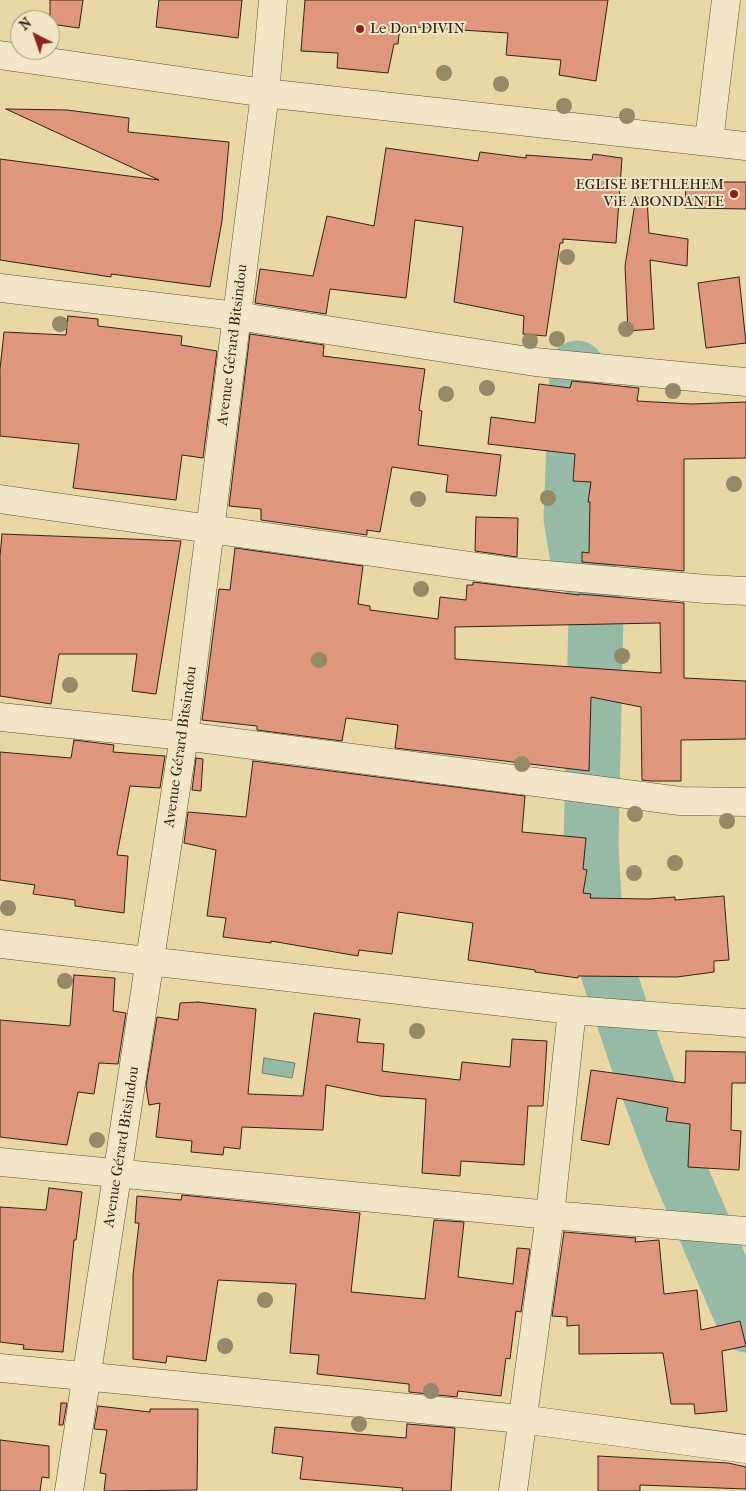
<!DOCTYPE html>
<html>
<head>
<meta charset="utf-8">
<style>
  body { margin:0 }
  #map { position:relative; width:746px; height:1491px; overflow:hidden; background:#e9d8a6; font-family:"IM FELL French Canon",serif }
  canvas { display:block }
  .north { position:absolute; left:10px; top:10px; width:50px; height:50px; box-sizing:border-box; background:#f1e6c5; border:1px solid #a4987f; border-radius:50%; rotate:319deg; font-size:14px; font-weight:700; line-height:20px; text-align:center; color:#302217 }
  .north::after { content:''; display:block; margin:auto; width:18px; height:22px; background:#8f2418; clip-path:polygon(50% 0,100% 100%,50% 72%,0 100%) }
</style>
</head>
<body>
<div id="map">
<canvas width="746" height="1491"></canvas>
<div class="north">N</div>
</div>
<script>
const context = document.querySelector('canvas').getContext('2d');
context.lineJoin = 'round';
function paint(path, color) { context.fillStyle = color; context.fill(path, 'evenodd'); }
const toPath = rows => new Path2D(rows.map(r => 'M' + r).join(''));
function trace(path, color, width, dash) { context.strokeStyle = color; context.lineWidth = width; context.lineCap = dash ? 'butt' : 'round'; context.setLineDash(dash || []); context.stroke(path); }
function label(font, color, halo, rows, align = 'center') {
  context.font = font + ' "IM FELL French Canon",serif'; context.lineWidth = 4; context.setLineDash([]); context.textBaseline = 'middle'; context.strokeStyle = halo; context.fillStyle = color; for (const [text, x, y, turn = 0] of rows) {
    context.save(); context.translate(x, y); context.rotate((+turn || 0) * Math.PI / 180); context.textAlign = isNaN(turn) ? turn : align; if (halo) context.strokeText(text, 0, 0); context.fillText(text, 0, 0); context.restore();
  }
}
const water = toPath([
  [264,1058,295,1063,292,1078,262,1073,264,1058]
]);
paint(water, '#97baa7');
trace(water, '#6e7d6d', 1);
trace(toPath([
  [577,368,571,518,578,560,589,570,596,615,591,845,596,936,636,1056,676,1163,746,1325]
]), '#97baa7', 55);
const building = toPath([
  [50,0,83,0,79,28,50,24,50,0],
  [159,0,242,0,238,38,156,27,159,0],
  [305,0,608,0,596,81,559,75,561,60,506,55,508,33,400,26,398,44,394,44,388,73,337,68,338,53,301,51,305,0],
  [6,109,67,110,129,118,128,132,229,142,222,221,210,287,111,274,111,277,0,260,0,159,159,180,6,109],
  [386,148,478,161,480,152,526,158,526,155,592,160,593,154,622,158,616,243,563,239,563,243,560,243,546,336,523,334,524,316,454,302,463,227,415,220,406,298,330,289,326,314,255,303,260,269,313,276,327,216,374,226,386,148],
  [686,182,746,182,746,209,685,208,686,182],
  [636,197,647,198,649,233,688,239,687,266,650,260,654,329,628,331,625,266,636,197],
  [739,277,746,343,706,348,698,283,739,277],
  [68,316,98,319,98,326,182,336,181,345,217,351,203,458,182,455,176,500,73,488,79,444,0,436,0,369,4,332,66,335,68,316],
  [250,334,324,345,323,356,425,369,419,410,422,411,418,445,501,455,496,496,446,492,448,475,392,467,380,532,367,530,367,535,261,520,261,509,229,506,250,334],
  [572,381,639,388,637,401,692,404,746,402,746,458,684,459,684,571,582,562,582,552,589,553,590,502,588,502,591,482,573,481,575,454,488,444,491,417,535,423,539,384,570,388,572,381],
  [476,517,518,518,517,557,475,551,476,517],
  [2,534,181,541,156,694,132,691,137,654,59,654,51,704,0,696,0,556,2,534],
  [235,548,363,566,358,604,370,606,370,610,438,619,440,597,466,600,467,585,473,585,473,582,579,595,579,594,684,603,684,678,746,681,746,739,681,740,681,781,651,781,642,780,641,707,591,697,589,771,395,748,398,725,346,718,342,741,257,730,257,726,202,720,219,589,230,590,235,548],
  [660,623,661,673,455,659,455,627,660,623],
  [74,740,114,745,113,752,165,756,160,788,130,786,117,855,128,856,124,913,75,906,75,900,33,894,35,885,0,880,0,752,71,758,74,740],
  [196,758,203,759,201,791,192,790,196,758],
  [253,761,525,796,522,832,586,838,583,869,587,870,583,893,591,894,590,898,648,899,675,897,675,900,724,896,729,960,714,961,714,972,677,977,578,976,578,978,535,972,535,970,468,960,473,923,398,912,392,954,359,950,358,956,271,941,271,943,223,937,226,918,207,916,216,850,184,843,188,812,246,817,253,761],
  [74,975,115,978,113,1011,126,1013,118,1064,99,1063,94,1094,78,1092,67,1145,0,1137,0,1020,70,1026,74,975],
  [198,1002,256,1009,248,1094,303,1096,314,1013,360,1019,357,1042,384,1044,382,1071,397,1073,460,1080,462,1062,510,1067,512,1039,547,1041,543,1106,528,1106,524,1165,461,1161,460,1176,422,1173,426,1099,380,1096,326,1085,323,1130,242,1127,240,1149,224,1147,223,1155,191,1152,192,1141,156,1137,160,1103,149,1105,146,1086,157,1017,178,1020,180,1003,198,1002],
  [686,1051,746,1052,746,1083,732,1083,731,1130,741,1131,739,1170,688,1167,690,1124,666,1121,668,1108,617,1098,609,1145,581,1140,591,1070,685,1083,686,1051],
  [49,1188,82,1192,76,1240,74,1240,63,1352,23,1349,24,1345,0,1342,0,1207,46,1210,49,1188],
  [182,1195,360,1213,351,1292,425,1299,434,1220,464,1222,458,1277,513,1284,517,1248,530,1249,521,1312,516,1311,510,1359,506,1358,501,1396,458,1391,457,1397,409,1392,409,1384,317,1374,319,1355,290,1353,296,1284,218,1280,206,1361,167,1356,166,1363,133,1359,133,1275,139,1223,135,1223,137,1196,181,1200,182,1195],
  [564,1232,636,1238,635,1242,659,1240,664,1294,697,1290,701,1330,740,1321,746,1346,722,1351,727,1411,695,1414,694,1404,671,1404,663,1353,579,1354,579,1325,567,1326,567,1317,552,1316,564,1232],
  [61,1403,67,1403,63,1425,59,1425,61,1403],
  [98,1406,150,1412,150,1409,198,1409,197,1490,104,1491,106,1474,100,1473,107,1430,94,1429,98,1406],
  [407,1424,455,1428,451,1491,402,1491,403,1488,300,1479,303,1457,272,1453,275,1427,406,1438,407,1424],
  [0,1440,49,1446,49,1478,42,1477,40,1491,0,1491,0,1440],
  [598,1456,728,1463,746,1467,746,1489,640,1485,640,1491,598,1491,598,1456]
]);
paint(building, '#e0957d');
trace(building, '#302217', 1);
const minor = toPath([
  [0,55,265,93,746,146],
  [709,141,726,0],
  [0,288,236,316,535,362,746,382],
  [0,499,513,572,706,589,746,591],
  [0,717,184,736,680,801,746,802],
  [0,944,572,1010,746,1023],
  [0,1162,550,1215,746,1231],
  [0,1368,521,1419,746,1449],
  [69,1491,184,736,265,93,273,0],
  [513,1491,550,1215,572,1010]
]);
trace(minor, '#5e503b', 29);
trace(minor, '#f1e6c5', 28);
context.fillStyle = '#958967';
for (const [x, y] of [
  [444,73],
  [501,84],
  [564,106],
  [627,116],
  [567,257],
  [60,324],
  [626,329],
  [557,339],
  [530,341],
  [487,388],
  [673,391],
  [446,394],
  [734,484],
  [548,498],
  [418,499],
  [421,589],
  [622,656],
  [319,660],
  [70,685],
  [522,764],
  [635,814],
  [727,821],
  [675,863],
  [634,873],
  [8,908],
  [65,981],
  [417,1031],
  [97,1140],
  [265,1300],
  [225,1346],
  [431,1391],
  [359,1424]
]) { context.beginPath(); context.arc(x, y, 8, 0, 2 * Math.PI); context.fill(); }
for (const [x, y, r, color] of [
  [360,29,5,"#8f2418"],
  [734,194,5,"#8f2418"]
]) { const dot = new Path2D(); dot.arc(x, y, r, 0, 2 * Math.PI); context.fillStyle = color; context.fill(dot); trace(dot, '#f1e6c5', 2); }
label('15px', '#302217', '#f1e6c5', [
  ["Le Don DIVIN",370,29],
  ["EGLISE BETHLEHEM",724,185,"right"],
  ["ViE ABONDANTE",724,202,"right"]
], 'left');
label('15px', '#302217', '#f1e6c5', [
  ["Avenue Gérard Bitsindou",233,345,-83],
  ["Avenue Gérard Bitsindou",181,747,-82],
  ["Avenue Gérard Bitsindou",122,1147,-81]
]);
</script>
</body>
</html>
